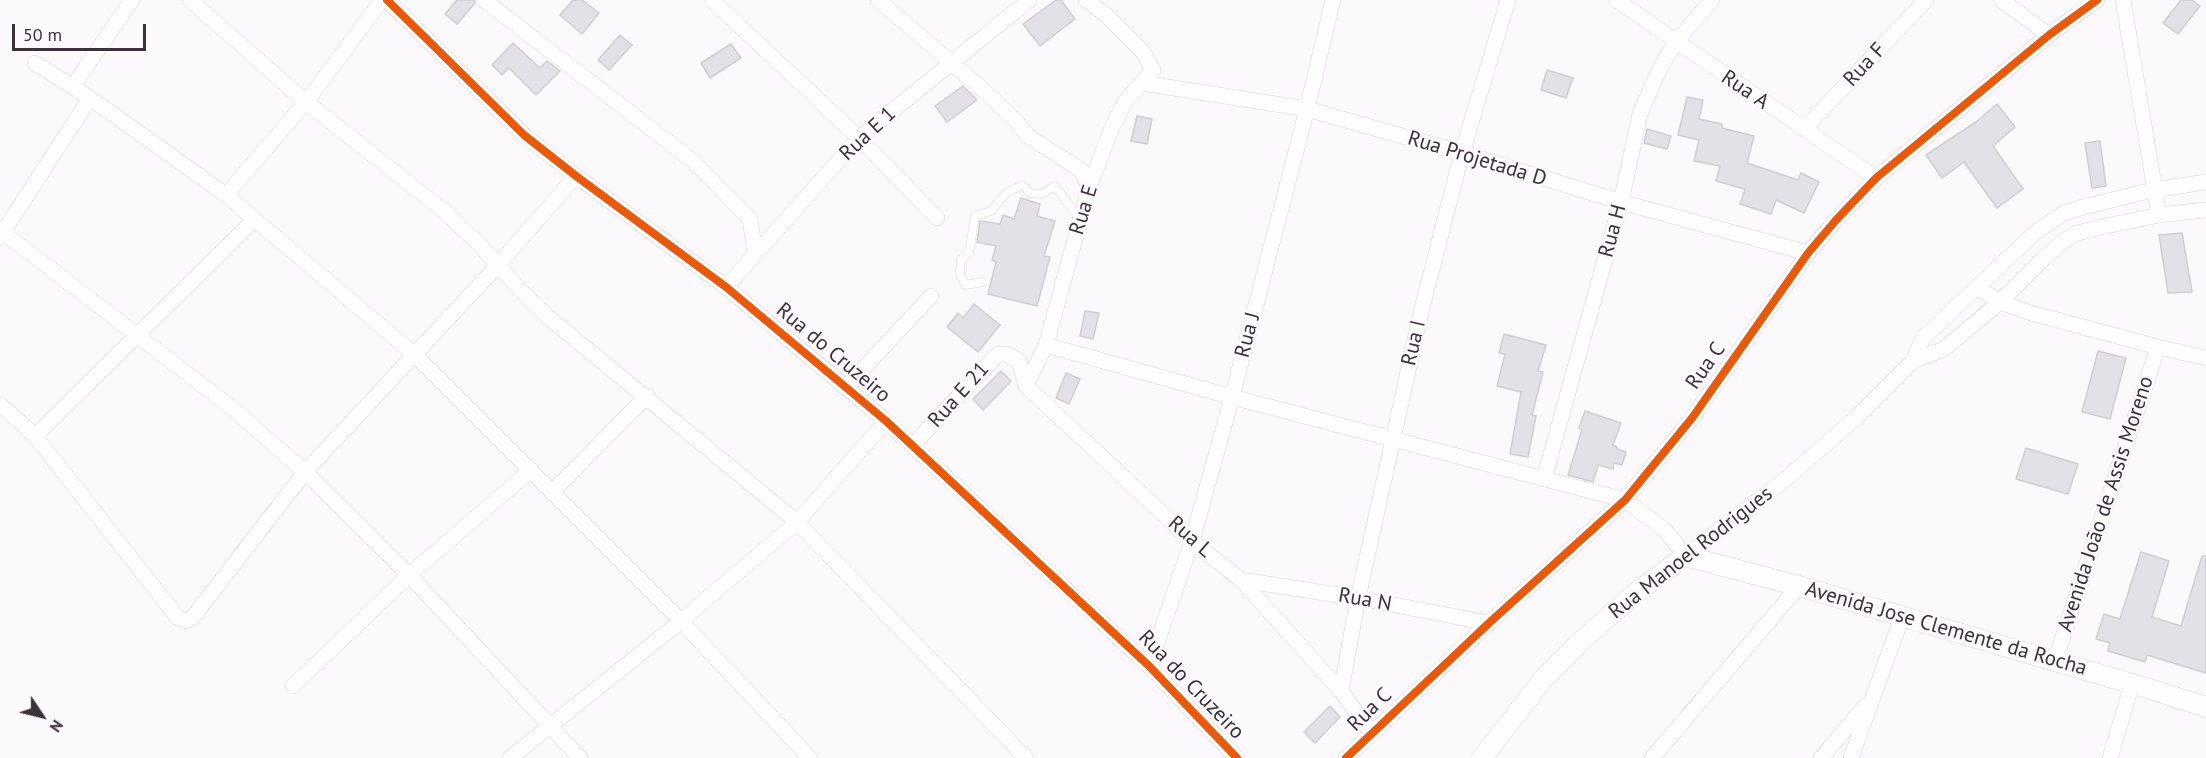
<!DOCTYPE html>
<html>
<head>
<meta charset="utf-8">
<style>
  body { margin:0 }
  #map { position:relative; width:2206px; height:758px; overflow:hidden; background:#fcf9fc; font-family:"PT Sans",sans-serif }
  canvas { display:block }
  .north { position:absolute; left:12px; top:686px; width:60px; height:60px; -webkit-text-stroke:4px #fdf8fd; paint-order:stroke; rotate:125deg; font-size:16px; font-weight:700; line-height:24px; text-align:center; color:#3a313a }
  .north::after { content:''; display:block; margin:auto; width:21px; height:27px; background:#3a313a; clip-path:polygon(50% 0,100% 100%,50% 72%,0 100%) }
  .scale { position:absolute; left:12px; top:24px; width:134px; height:27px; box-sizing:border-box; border:3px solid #3a313a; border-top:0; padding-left:8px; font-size:18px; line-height:21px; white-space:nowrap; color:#3a313a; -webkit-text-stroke:4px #fdf8fd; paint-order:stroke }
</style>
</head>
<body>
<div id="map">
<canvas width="2206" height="758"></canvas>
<div class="north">N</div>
<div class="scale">50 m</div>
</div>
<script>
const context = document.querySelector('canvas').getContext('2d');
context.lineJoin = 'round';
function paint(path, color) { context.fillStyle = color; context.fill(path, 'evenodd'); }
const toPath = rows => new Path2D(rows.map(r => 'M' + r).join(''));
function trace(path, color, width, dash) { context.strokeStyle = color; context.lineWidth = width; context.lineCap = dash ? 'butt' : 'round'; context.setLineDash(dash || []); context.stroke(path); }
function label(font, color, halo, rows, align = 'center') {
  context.font = font + ' "PT Sans",sans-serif'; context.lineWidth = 5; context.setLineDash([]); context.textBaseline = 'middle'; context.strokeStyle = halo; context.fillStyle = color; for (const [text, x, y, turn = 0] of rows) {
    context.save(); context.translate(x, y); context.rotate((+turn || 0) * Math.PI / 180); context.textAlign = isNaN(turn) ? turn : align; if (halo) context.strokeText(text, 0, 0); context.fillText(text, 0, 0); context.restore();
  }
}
const building = toPath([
  [457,0,474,0,475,3,457,24,445,14,457,0],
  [573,0,582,0,599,13,582,34,560,15,573,0],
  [1056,0,1061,0,1075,19,1040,46,1023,24,1056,0],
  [2181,0,2192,0,2200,6,2178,34,2163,23,2181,0],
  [620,35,632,45,609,70,598,60,620,35],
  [513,43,540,68,547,61,560,71,536,95,509,68,502,75,492,65,513,43],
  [731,44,741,58,710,78,701,63,731,44],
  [1547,70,1573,78,1566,98,1541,90,1547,70],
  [963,86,977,100,947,122,935,106,963,86],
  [1687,97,1703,100,1699,119,1722,124,1722,128,1754,136,1747,163,1798,180,1801,173,1819,182,1804,213,1776,200,1771,214,1740,204,1745,189,1716,181,1720,166,1694,161,1699,140,1678,135,1687,97],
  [1997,104,2015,127,1993,146,2023,189,1997,208,1964,162,1942,178,1926,155,1976,122,1997,104],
  [1137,116,1152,119,1147,144,1131,141,1137,116],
  [1647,129,1671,136,1667,149,1644,143,1647,129],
  [2100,141,2106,186,2092,188,2085,143,2100,141],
  [1021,198,1040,204,1037,216,1055,221,1044,256,1050,257,1037,306,988,294,996,262,992,260,996,246,977,242,980,221,1000,224,1003,215,1014,219,1021,198],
  [2182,233,2192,292,2168,293,2159,235,2182,233],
  [974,304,1000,325,978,352,947,327,958,313,963,318,974,304],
  [1085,311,1099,313,1093,339,1080,336,1085,311],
  [1504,334,1546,345,1538,371,1543,372,1532,415,1536,416,1528,457,1510,454,1521,392,1497,386,1505,354,1499,353,1504,334],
  [2098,351,2126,358,2110,419,2082,412,2098,351],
  [1001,371,1011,381,983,410,973,399,1001,371],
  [1066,373,1080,379,1069,404,1056,398,1066,373],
  [1585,411,1621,423,1613,445,1617,447,1617,449,1626,452,1622,465,1614,463,1613,469,1598,465,1593,482,1568,475,1582,430,1579,428,1585,411],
  [2026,448,2078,464,2068,494,2016,479,2026,448],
  [2141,552,2169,561,2152,617,2181,626,2202,556,2206,556,2206,673,2147,655,2145,662,2108,651,2110,643,2096,639,2104,614,2120,619,2141,552],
  [1330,706,1340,717,1315,743,1304,732,1330,706]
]);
paint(building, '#e4e0e7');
trace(building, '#d1cdd4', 1.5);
const service = toPath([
  [983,282,965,285,960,273,961,259,969,253,975,216,991,211,1006,193,1022,185,1030,193,1041,194,1055,186,1080,219]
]);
const minor = toPath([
  [190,0,306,102,444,211,478,243,521,291,548,317,797,522,1026,758],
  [387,0,524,135,576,176,726,287,886,421,1149,666,1237,758],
  [484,0,693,161,750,219,755,253],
  [712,0,859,138,937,218],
  [878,0,981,88,1017,122,1028,136,1081,170,1089,188],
  [1616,0,1876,178],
  [2001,0,2049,35],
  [2123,0,2159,215],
  [35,63,90,98,226,195,415,355,681,621,810,758],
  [1142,83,1307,109,1462,153,1621,202,1808,253],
  [73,86,132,0],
  [1804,129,1926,0],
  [226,195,306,102,382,0],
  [0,230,232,408,305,472,409,575,580,758],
  [0,237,90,98],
  [726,287,859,138,1029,0],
  [1978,288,2000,302,2031,313,2158,347,2206,358],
  [1046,345,1232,397,1625,500,1663,529,1675,542,1685,556,1786,479,1857,417,1913,361,1923,338,2037,231,2064,213,2083,207,2153,190,2206,182],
  [1913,361,1944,349,2000,302,2043,259,2065,240,2077,233,2101,227,2159,215,2206,210],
  [1026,386,1192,541,1241,580,1341,691,1371,733],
  [1026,386,1046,345,1089,188,1113,125,1125,102,1153,70,1143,52,1105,14,1086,0],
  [846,387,931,296],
  [0,404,35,436,178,618,187,621,193,617,305,472,498,265,576,176],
  [35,436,255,219],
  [912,446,998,354,1007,354,1019,361,1026,386],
  [1544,479,1621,202,1640,114,1660,68,1676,42,1712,0],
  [553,491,647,396],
  [1241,580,1358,598,1489,623],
  [2055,661,2158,347],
  [1149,666,1192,541,1232,397,1307,109,1333,0],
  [293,686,409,575,531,470],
  [1341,691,1358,598,1422,308,1462,153,1508,0],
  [510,758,681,621,797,522,886,421],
  [1346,758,1489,623,1625,500,1692,418,1808,253,1836,220,1876,178,2049,35,2097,0],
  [1652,758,1799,586],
  [1821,758,1865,706],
  [1851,758,1902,617],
  [2110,758,2132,684]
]);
const tertiary = toPath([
  [1482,758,1545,677,1578,644,1632,596,1685,556,1799,586,2153,690,2206,707]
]);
trace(service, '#dad4da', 9);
trace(minor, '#dad4da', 16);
trace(tertiary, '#dad4da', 21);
trace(service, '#fffeff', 8);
trace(minor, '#fffeff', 15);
trace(tertiary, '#fffeff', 20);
trace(toPath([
  [387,0,524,135,576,176,726,287,886,421,1149,666,1237,758],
  [1346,758,1489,623,1625,500,1692,418,1808,253,1836,220,1876,178,2049,35,2097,0]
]), '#e8590c', 8);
label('21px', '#3a313a', '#fdf8fd', [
  ["Rua F",1865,65,-47],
  ["Rua A",1745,90,34],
  ["Rua E 1",868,134,-43],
  ["Rua Projetada D",1477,159,17],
  ["Rua E",1084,210,-73],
  ["Rua H",1613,231,-75],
  ["Rua J",1248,335,-75],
  ["Rua I",1414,343,-77],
  ["Rua do Cruzeiro",833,353,40],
  ["Rua C",1706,366,-55],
  ["Rua E 21",959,395,-48],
  ["Avenida João de Assis Moreno",2106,504,-72],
  ["Rua L",1190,537,41],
  ["Rua Manoel Rodrigues",1691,553,-38],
  ["Rua N",1365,600,10],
  ["Avenida Jose Clemente da Rocha",1946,629,16],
  ["Rua do Cruzeiro",1191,685,46],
  ["Rua C",1370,710,-44]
]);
</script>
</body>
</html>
